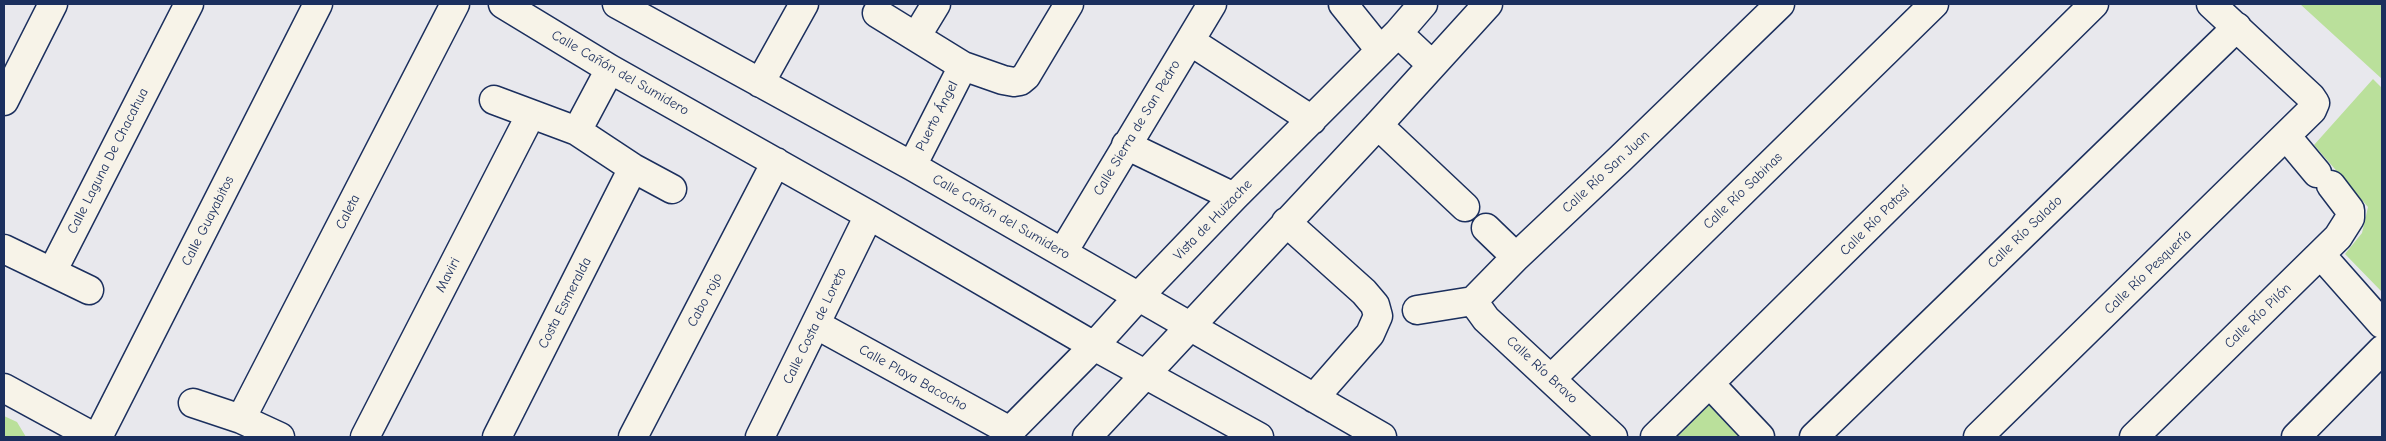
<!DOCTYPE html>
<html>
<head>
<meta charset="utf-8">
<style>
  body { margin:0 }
  #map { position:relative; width:2386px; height:441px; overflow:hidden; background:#e8e8ed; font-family:"Comic Neue",sans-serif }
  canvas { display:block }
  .frame { position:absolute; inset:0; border:5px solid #1b2f5e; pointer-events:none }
</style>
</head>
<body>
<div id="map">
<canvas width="2386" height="441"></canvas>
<div class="frame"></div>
</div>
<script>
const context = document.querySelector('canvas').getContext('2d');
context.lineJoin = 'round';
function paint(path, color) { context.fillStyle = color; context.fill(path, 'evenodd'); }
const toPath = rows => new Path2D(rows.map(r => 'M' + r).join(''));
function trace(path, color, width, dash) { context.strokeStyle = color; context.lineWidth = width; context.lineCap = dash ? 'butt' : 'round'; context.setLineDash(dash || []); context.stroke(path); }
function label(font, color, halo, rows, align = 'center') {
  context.font = font + ' "Comic Neue",sans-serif'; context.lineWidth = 4; context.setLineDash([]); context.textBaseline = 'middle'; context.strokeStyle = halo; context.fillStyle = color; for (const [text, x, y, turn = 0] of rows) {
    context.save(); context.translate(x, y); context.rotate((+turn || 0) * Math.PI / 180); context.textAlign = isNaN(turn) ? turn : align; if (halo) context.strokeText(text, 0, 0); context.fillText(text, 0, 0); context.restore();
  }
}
paint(toPath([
  [2300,4,2382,4,2382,79],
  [2373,79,2382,88,2382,292,2345,254,2362,233,2368,207,2314,145],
  [1710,404,1741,437,1677,437],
  [4,416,17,422,26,437,4,437]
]), '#bae09b');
const minor = toPath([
  [503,4,610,69,869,215,1094,346,1259,437],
  [617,4,912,166,1382,437],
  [1343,4,1380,50],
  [877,13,963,66,1003,80,1014,82,1020,81,1026,76,1069,4],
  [1398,33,1432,65],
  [916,37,936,4],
  [1190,41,1312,120],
  [760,83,804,4],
  [494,100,577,131,633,168,672,189],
  [4,101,53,4],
  [1378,125,1465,207],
  [577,131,610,69],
  [2287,137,2317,173],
  [1126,145,1234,197],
  [912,166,963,66],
  [1286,222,1364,292,1375,305,1378,316,1370,334,1314,398],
  [1486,228,1516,257],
  [4,249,89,290],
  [1063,252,1212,4],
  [2321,255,2382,324],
  [52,272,189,4],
  [1473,301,1486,319,1613,437],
  [1417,310,1473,301,1516,257,1620,159,1780,4],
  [817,325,1010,431],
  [1551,379,1934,4],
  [1710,384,1760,437],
  [4,388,94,437],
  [193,403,241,419,280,437],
  [241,419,455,4],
  [98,437,318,4],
  [365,437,531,114],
  [497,437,633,168],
  [633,437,776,162],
  [760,437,869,215],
  [1004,437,1094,346,1139,296,1234,197,1398,33,1423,4],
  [1087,437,1378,125,1488,4],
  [1655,437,2094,4],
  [1814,437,2237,27],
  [1978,437,2312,110,2315,103,2311,97,2211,4],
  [2134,437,2338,237,2350,218,2350,210,2331,185],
  [2296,437,2382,350]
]);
trace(minor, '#1b2f5e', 31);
trace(minor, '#f7f3e8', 28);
label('14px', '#1b2f5e', '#f7f3e8', [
  ["Calle Cañón del Sumidero",620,73,30],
  ["Puerto Ángel",937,116,-63],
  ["Calle Sierra de San Pedro",1137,128,-59],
  ["Calle Laguna De Chacahua",108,161,-63],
  ["Calle Río San Juan",1606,172,-43],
  ["Calle Río Sabinas",1743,191,-44],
  ["Caleta",348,212,-63],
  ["Calle Cañón del Sumidero",1001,217,30],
  ["Vista de Huizache",1213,220,-46],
  ["Calle Guayabitos",208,221,-63],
  ["Calle Río Potosí",1875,221,-45],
  ["Calle Río Salado",2025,232,-44],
  ["Calle Río Pesquería",2148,272,-44],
  ["Maviri",448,275,-63],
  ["Cabo rojo",705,300,-62],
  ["Costa Esmeralda",565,303,-63],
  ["Calle Río Pilón",2258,316,-44],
  ["Calle Costa de Loreto",815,326,-64],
  ["Calle Río Bravo",1542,370,43],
  ["Calle Playa Bacocho",913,378,29]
]);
</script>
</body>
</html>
